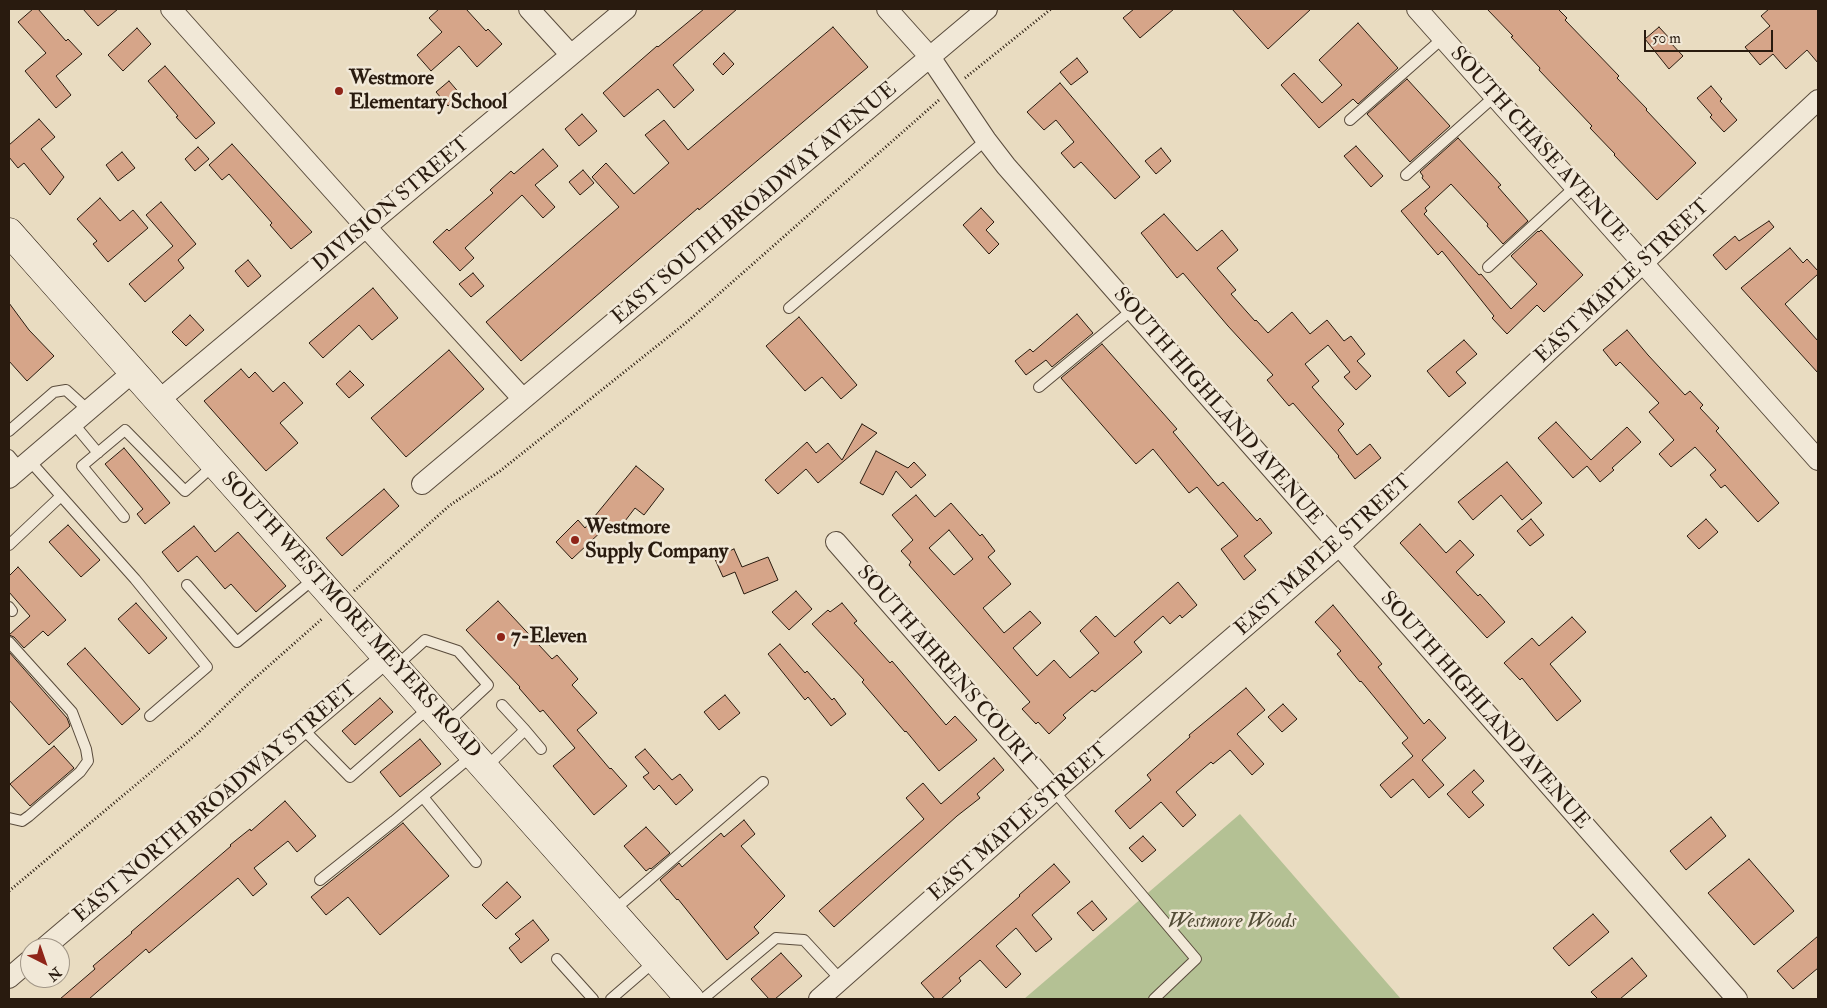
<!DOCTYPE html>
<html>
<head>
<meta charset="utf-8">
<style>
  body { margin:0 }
  #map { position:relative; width:1827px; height:1008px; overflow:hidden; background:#e9dcc1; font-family:"IM FELL Double Pica",serif }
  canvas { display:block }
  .frame { position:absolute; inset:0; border:10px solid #291b0f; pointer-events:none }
  .north { position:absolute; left:20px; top:938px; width:50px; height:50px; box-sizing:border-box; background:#f1e8d7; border:1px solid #a19687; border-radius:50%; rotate:139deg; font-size:14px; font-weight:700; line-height:20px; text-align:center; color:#291b0f }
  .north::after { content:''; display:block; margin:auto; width:18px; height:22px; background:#8f2418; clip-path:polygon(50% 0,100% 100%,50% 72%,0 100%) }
  .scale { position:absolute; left:1644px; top:30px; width:129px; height:22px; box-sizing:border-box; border:2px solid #291b0f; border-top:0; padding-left:6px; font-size:15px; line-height:18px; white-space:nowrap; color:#291b0f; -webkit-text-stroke:4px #f1e8d7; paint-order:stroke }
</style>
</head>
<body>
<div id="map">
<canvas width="1827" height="1008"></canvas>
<div class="frame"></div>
<div class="north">N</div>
<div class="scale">50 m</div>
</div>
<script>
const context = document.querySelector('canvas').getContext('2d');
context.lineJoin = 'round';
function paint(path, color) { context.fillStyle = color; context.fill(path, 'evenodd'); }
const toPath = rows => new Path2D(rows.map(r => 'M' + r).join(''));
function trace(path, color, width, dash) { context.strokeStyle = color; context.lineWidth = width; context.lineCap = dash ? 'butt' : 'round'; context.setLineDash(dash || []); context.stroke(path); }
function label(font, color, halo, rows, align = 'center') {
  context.font = font + ' "IM FELL Double Pica",serif'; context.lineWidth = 5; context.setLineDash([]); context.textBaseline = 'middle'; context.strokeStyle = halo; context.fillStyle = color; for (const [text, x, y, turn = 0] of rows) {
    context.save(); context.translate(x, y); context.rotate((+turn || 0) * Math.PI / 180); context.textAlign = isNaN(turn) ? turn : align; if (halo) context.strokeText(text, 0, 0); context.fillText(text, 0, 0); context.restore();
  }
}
paint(toPath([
  [1240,814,1401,999,1024,999]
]), '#b4c194');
const building = toPath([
  [33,9,38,9,66,41,68,39,82,54,56,76,71,95,56,108,25,71,46,53,18,22,33,9],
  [83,9,118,9,98,26,83,9],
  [439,9,466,9,486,31,488,29,502,44,477,67,459,46,431,71,417,55,442,32,429,18,439,9],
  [704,9,737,9,673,65,694,90,674,108,658,89,624,117,603,93,657,46,658,47,704,9],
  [1134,9,1174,9,1140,38,1123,18,1134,9],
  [1232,9,1311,9,1268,49,1232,9],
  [1487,9,1558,9,1567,18,1565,20,1619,76,1617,78,1647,109,1646,110,1696,163,1657,200,1614,155,1615,154,1590,128,1592,126,1539,70,1540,68,1511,37,1513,36,1487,9],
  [1769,9,1818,9,1818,63,1807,50,1786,69,1773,54,1760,65,1745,47,1770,26,1761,16,1769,9],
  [1358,23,1398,68,1358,104,1353,99,1319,128,1281,85,1294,73,1322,103,1342,85,1319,60,1358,23],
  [833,27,868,67,699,210,698,208,521,361,486,322,619,207,592,177,606,163,634,194,669,163,645,135,664,120,688,150,833,27],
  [1659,27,1671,40,1669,41,1683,56,1669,69,1645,39,1659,27],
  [137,28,151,44,123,71,108,55,137,28],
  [724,53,734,64,723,75,713,64,724,53],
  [1077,58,1088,72,1071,85,1060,72,1077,58],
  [165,66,215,123,196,139,176,117,178,116,148,81,165,66],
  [1407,79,1450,126,1410,162,1367,114,1407,79],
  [449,81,461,95,448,106,436,92,449,81],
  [1060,83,1140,177,1115,199,1081,162,1074,168,1061,153,1074,142,1056,120,1044,130,1027,112,1060,83],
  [1711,86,1722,99,1720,101,1737,120,1724,132,1710,117,1712,115,1697,98,1711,86],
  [582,114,597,131,579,146,565,129,582,114],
  [39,119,55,137,41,149,64,177,50,195,24,163,18,168,9,157,9,145,39,119],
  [1458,138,1501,185,1498,187,1528,221,1503,244,1487,226,1488,224,1451,184,1425,208,1427,211,1424,214,1479,275,1481,274,1511,309,1537,284,1511,256,1538,231,1539,232,1541,230,1583,275,1544,312,1537,305,1507,334,1492,318,1494,316,1442,251,1438,255,1401,211,1430,187,1422,178,1423,176,1420,172,1458,138],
  [232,144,312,232,291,249,270,225,272,223,229,174,222,180,209,165,232,144],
  [1356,146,1383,176,1371,187,1344,156,1356,146],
  [198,147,209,159,195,171,185,159,198,147],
  [1161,148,1171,161,1156,174,1145,161,1161,148],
  [543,149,558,166,535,185,555,207,543,218,522,195,465,248,474,258,460,271,433,242,447,229,449,231,493,193,490,190,511,171,514,174,543,149],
  [122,152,135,168,118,181,106,165,122,152],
  [583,170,594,183,580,195,569,182,583,170],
  [100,198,120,221,133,210,148,228,108,262,93,244,97,241,77,219,100,198],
  [161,202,196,244,178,260,184,268,145,302,129,284,173,246,146,215,161,202],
  [981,208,994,222,986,230,999,244,989,254,963,225,981,208],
  [1164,214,1197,251,1222,230,1238,250,1217,268,1236,290,1231,294,1255,321,1256,320,1268,333,1292,312,1310,334,1327,320,1344,341,1351,336,1365,354,1357,361,1371,376,1356,390,1344,377,1350,372,1328,345,1305,364,1319,381,1312,387,1344,424,1338,430,1357,455,1370,444,1381,458,1355,479,1338,457,1339,456,1293,403,1289,406,1267,380,1273,375,1228,326,1183,273,1177,278,1141,233,1164,214],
  [1769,221,1774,227,1726,270,1713,255,1735,236,1739,241,1769,221],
  [1790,248,1803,263,1807,259,1818,271,1818,274,1785,304,1818,341,1818,373,1741,288,1790,248],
  [248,260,261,276,248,287,235,271,248,260],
  [473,273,484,286,471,297,459,284,473,273],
  [373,288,398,318,372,340,359,325,323,358,309,343,373,288],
  [9,303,29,330,54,356,27,381,9,361,9,303],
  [1077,314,1093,333,1052,367,1046,360,1026,375,1015,361,1030,349,1033,352,1077,314],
  [190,315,204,330,186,346,172,332,190,315],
  [799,317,857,385,841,399,822,377,805,391,766,346,799,317],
  [1627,330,1648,355,1685,395,1690,391,1703,405,1700,408,1719,428,1716,431,1779,503,1758,522,1725,485,1721,488,1710,475,1716,470,1695,447,1671,467,1659,454,1674,440,1649,412,1659,403,1620,362,1616,366,1603,350,1627,330],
  [1464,340,1477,354,1456,372,1466,383,1449,397,1427,371,1464,340],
  [1102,344,1177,429,1173,432,1218,486,1223,482,1257,521,1260,518,1272,533,1244,556,1256,570,1244,580,1221,549,1238,536,1197,487,1189,493,1153,449,1136,464,1061,378,1102,344],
  [449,350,484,389,406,457,371,418,449,350],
  [241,369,249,378,255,372,273,392,284,382,303,403,280,423,298,443,266,471,204,401,241,369],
  [350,371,364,385,349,398,336,384,350,371],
  [1556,422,1591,460,1627,427,1641,442,1612,468,1614,470,1600,482,1587,466,1573,478,1538,438,1556,422],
  [862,424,877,433,818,483,806,469,778,494,765,480,807,442,816,453,828,443,842,460,862,424],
  [124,448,170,503,145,524,137,514,143,509,105,464,124,448],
  [876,451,908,468,914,462,926,475,911,488,896,471,883,495,860,483,876,451],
  [1507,462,1542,503,1522,520,1501,495,1473,520,1458,502,1507,462],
  [636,466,664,489,644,515,635,508,615,534,606,527,572,559,556,542,578,520,585,528,636,466],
  [384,489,399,506,342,556,326,538,384,489],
  [916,495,935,517,951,503,980,536,982,534,995,551,988,557,1011,584,983,608,1004,633,1030,611,1041,623,1013,648,1037,676,1054,660,1070,678,1099,653,1080,631,1096,616,1115,637,1178,582,1197,605,1182,618,1180,615,1170,624,1163,616,1134,642,1142,652,1095,692,1092,690,1063,715,1066,718,1049,734,1038,722,1036,724,1022,709,1030,702,909,565,911,562,901,551,913,540,892,515,916,495],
  [949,530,973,559,954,575,929,548,949,530],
  [1531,519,1544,535,1530,546,1517,531,1531,519],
  [1706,519,1718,532,1699,549,1687,536,1706,519],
  [1420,524,1446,553,1460,540,1474,555,1456,572,1478,596,1480,594,1505,622,1487,638,1400,543,1420,524],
  [68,525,100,560,81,577,49,542,68,525],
  [194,526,215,552,238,532,286,586,256,612,231,584,225,589,197,556,178,572,162,552,194,526],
  [734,549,742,567,768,557,778,580,744,594,735,572,723,577,714,557,734,549],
  [18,567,66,620,48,636,43,631,24,648,14,637,9,635,30,616,9,592,9,576,18,567],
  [796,591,812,609,789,630,772,612,796,591],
  [498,601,552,659,557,655,578,679,572,685,597,713,577,730,610,769,611,768,627,786,594,815,553,766,575,748,543,710,540,712,519,688,520,687,466,630,498,601],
  [136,603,167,638,149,654,118,619,136,603],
  [842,603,857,621,854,623,890,663,892,661,946,725,955,716,977,740,939,771,906,731,905,732,862,682,864,680,812,624,828,610,830,612,842,603],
  [1333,605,1382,664,1378,667,1424,724,1429,719,1446,738,1422,760,1444,785,1429,798,1413,779,1391,798,1380,785,1413,756,1402,743,1408,738,1361,681,1360,682,1337,654,1341,651,1315,622,1333,605],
  [1572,617,1586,632,1550,664,1581,701,1557,721,1522,678,1520,680,1504,663,1532,638,1539,646,1572,617],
  [780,644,805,673,807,671,832,700,834,698,846,714,831,726,808,697,805,700,768,654,780,644],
  [85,648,140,709,122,725,67,664,85,648],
  [9,652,67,718,70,726,49,745,9,700,9,652],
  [1246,688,1265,710,1237,734,1264,764,1252,775,1230,750,1213,764,1211,762,1176,792,1196,815,1183,827,1161,802,1130,829,1115,811,1151,780,1147,775,1190,737,1189,735,1246,688],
  [725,695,740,713,719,730,704,712,725,695],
  [380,698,393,712,355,745,342,731,380,698],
  [1283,704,1297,719,1282,732,1268,717,1283,704],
  [420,739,441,764,400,797,380,772,420,739],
  [54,746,74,768,30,806,10,784,54,746],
  [645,749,672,780,680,774,693,790,676,805,659,785,654,790,643,777,649,773,635,757,645,749],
  [994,758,1004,770,977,794,980,798,957,816,834,927,819,911,924,819,906,798,923,783,941,804,994,758],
  [1474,770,1484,781,1472,792,1484,805,1469,818,1447,794,1474,770],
  [285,801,316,836,297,852,288,841,254,868,267,884,253,896,238,878,149,953,146,949,89,999,60,999,95,969,93,966,132,933,131,932,231,846,230,845,250,829,251,831,285,801],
  [1711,817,1726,836,1686,870,1670,851,1711,817],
  [744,820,755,834,741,846,785,896,754,927,759,933,727,960,678,899,677,900,660,880,679,863,682,867,721,833,724,837,744,820],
  [403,823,449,876,380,935,348,897,326,915,311,897,403,823],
  [646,827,670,853,651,869,650,868,646,871,624,846,646,827],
  [1143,836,1156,850,1142,862,1129,848,1143,836],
  [1749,859,1794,911,1754,945,1708,893,1749,859],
  [1054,864,1070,882,1032,915,1052,939,1036,952,1016,928,996,946,1021,974,1006,988,980,960,959,978,961,981,941,999,935,999,921,983,1020,896,1019,895,1054,864],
  [507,882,521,897,496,919,482,905,507,882],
  [1092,901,1107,919,1093,931,1077,913,1092,901],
  [1593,914,1609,932,1569,966,1553,948,1593,914],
  [533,920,549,940,521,963,509,948,520,939,515,934,533,920],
  [1818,936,1818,968,1793,989,1777,971,1818,936],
  [781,953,802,976,775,999,769,999,751,979,781,953],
  [1632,958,1647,976,1620,999,1598,999,1591,992,1632,958]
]);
paint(building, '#d6a589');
trace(building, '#291b0f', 1);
const lane = toPath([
  [1350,120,1443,38],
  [1406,175,1495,96],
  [1488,267,1575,187],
  [789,308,986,140],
  [1039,387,1132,310],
  [73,423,98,453],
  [9,431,54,392,66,390,88,410],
  [9,455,20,468],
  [29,460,135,579,207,667,150,716],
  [124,517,82,466,125,430,185,491,214,465],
  [9,545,61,496],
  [187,585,237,642,315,578],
  [9,607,12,611],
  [9,642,72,712,86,749,88,761,80,772,29,816,22,821,9,818],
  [396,666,425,640,458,651,488,685,446,724],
  [303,729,350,777,430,707],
  [525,730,541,749],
  [486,767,525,730,502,705],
  [1054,791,1196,959,1154,999],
  [423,797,476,862],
  [320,880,394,821,473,755],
  [614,910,763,782],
  [557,959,593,999],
  [611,999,655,961],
  [703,999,776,938,804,940,841,980]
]);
const street = toPath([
  [171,9,366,227,523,399],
  [529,9,571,55],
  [887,9,930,57,986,140,1006,166,1737,999],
  [1417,9,1818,460],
  [158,401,626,9],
  [9,478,133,372],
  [422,484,987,9],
  [836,542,1054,791],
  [44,948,387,657],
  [9,978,30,960],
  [819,999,1054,791,1339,546,1818,100]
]);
const secondary = toPath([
  [9,232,690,999]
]);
trace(lane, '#594b3c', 12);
trace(street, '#594b3c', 22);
trace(secondary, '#291b0f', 29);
trace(toPath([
  [965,78,1051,9],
  [354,591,449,506,500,471,687,322,939,100],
  [9,891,199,732,246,686,323,618]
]), '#291b0f', 3, [1, 2.5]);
trace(lane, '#f1e8d7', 10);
trace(street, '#f1e8d7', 20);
trace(secondary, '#f1e8d7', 28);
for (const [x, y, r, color] of [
  [339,91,5,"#8f2418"],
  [575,540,5,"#8f2418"],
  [501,637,5,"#8f2418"]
]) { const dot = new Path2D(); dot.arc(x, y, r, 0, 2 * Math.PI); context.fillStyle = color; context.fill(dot); trace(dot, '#f1e8d7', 2); }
label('bold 21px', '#291b0f', '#f1e8d7', [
  ["Westmore",349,79],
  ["Elementary School",349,103],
  ["Westmore",585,528],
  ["Supply Company",585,552],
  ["7-Eleven",511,637]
], 'left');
label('21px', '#291b0f', '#f1e8d7', [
  ["SOUTH CHASE AVENUE",1538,145,48],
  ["EAST SOUTH BROADWAY AVENUE",755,204,-40],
  ["DIVISION STREET",392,205,-40],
  ["EAST MAPLE STREET",1623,282,-43],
  ["SOUTH HIGHLAND AVENUE",1217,407,49],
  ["EAST MAPLE STREET",1324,556,-42],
  ["SOUTH WESTMORE MEYERS ROAD",350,616,48],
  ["SOUTH AHRENS COURT",945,667,49],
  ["SOUTH HIGHLAND AVENUE",1484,711,49],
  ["EAST NORTH BROADWAY STREET",216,803,-40],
  ["EAST MAPLE STREET",1019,823,-41]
]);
label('italic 21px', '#534d37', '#f1e8d7', [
  ["Westmore Woods",1232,922]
]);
</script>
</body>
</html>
